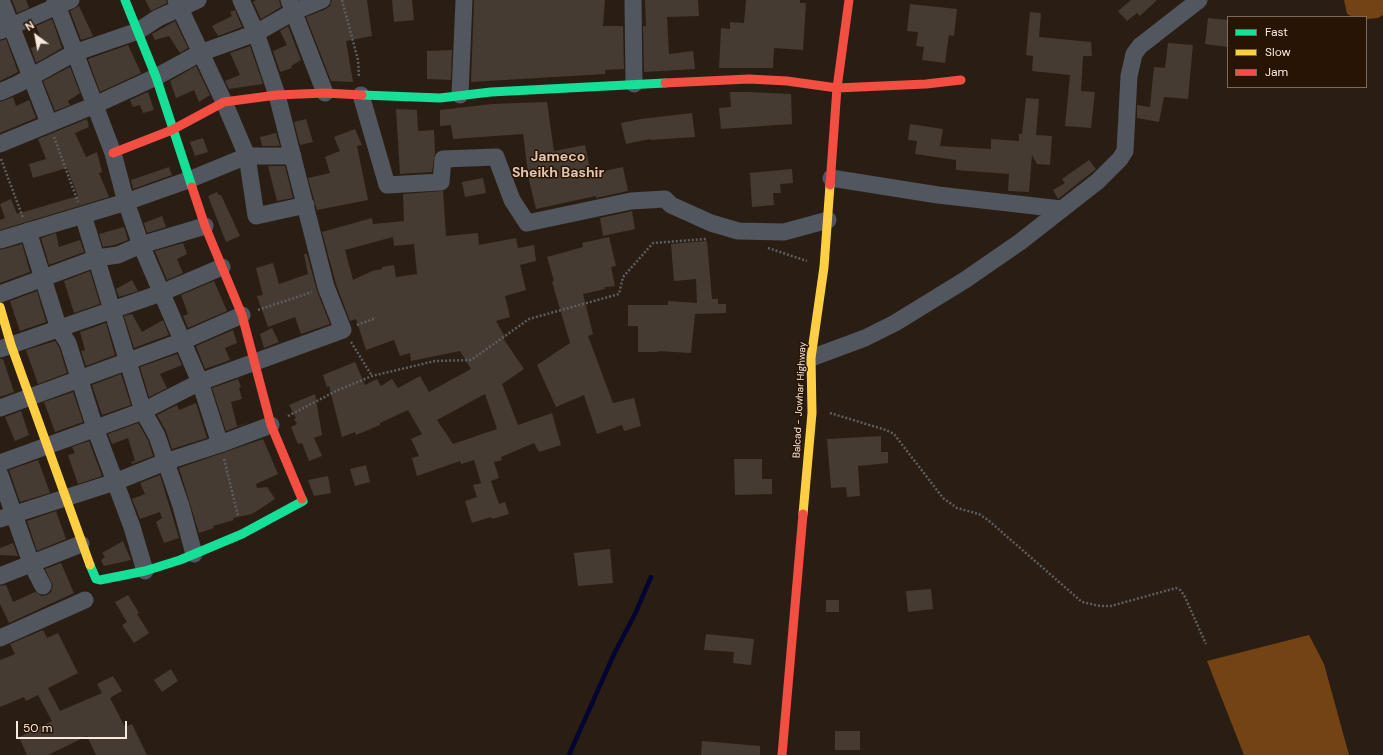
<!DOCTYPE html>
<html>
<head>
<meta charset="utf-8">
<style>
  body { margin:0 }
  #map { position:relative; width:1383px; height:755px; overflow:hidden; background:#2a1e14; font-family:"DM Sans",sans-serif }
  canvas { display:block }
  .legend { position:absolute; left:1227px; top:16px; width:140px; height:72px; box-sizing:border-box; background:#281404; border:1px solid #7b695b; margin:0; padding:5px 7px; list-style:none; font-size:12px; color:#f8e9de }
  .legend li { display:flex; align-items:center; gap:8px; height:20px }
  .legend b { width:20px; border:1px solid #7b695b }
  .north { position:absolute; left:16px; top:16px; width:40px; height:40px; -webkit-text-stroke:3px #281404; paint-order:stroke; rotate:328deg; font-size:11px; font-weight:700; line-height:16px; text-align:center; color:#f8e9de }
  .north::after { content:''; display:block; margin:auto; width:14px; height:18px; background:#f8e9de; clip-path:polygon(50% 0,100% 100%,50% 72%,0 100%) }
  .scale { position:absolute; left:16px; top:721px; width:111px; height:18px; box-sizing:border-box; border:2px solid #f8e9de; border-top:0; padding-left:5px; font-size:12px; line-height:14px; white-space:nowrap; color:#f8e9de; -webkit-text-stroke:3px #281404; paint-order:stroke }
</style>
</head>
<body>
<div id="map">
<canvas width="1383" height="755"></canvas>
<ul class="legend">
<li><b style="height:5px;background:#16e098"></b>Fast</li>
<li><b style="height:5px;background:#ffcf43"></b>Slow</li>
<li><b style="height:5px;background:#f24e42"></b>Jam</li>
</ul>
<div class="north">N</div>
<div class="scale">50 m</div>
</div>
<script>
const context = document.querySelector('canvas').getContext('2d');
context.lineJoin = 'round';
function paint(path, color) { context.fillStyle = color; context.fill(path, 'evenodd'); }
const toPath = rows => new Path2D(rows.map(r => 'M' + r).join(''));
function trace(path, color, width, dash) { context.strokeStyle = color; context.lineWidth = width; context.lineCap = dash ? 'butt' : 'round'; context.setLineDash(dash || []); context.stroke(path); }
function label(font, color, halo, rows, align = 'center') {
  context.font = font + ' "DM Sans",sans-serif'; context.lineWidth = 3; context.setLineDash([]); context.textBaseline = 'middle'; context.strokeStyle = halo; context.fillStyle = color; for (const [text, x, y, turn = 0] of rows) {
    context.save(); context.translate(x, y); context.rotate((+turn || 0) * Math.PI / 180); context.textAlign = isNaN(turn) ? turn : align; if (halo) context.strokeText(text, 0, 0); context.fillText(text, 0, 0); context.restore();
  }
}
paint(toPath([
  [1344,0,1383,0,1383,15,1378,18,1366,19,1366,17,1353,17,1347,14],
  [1309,635,1324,664,1349,755,1244,755,1207,661]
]), '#744313');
trace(toPath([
  [569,755,615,652,635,614,651,577]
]), '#040531', 4.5);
paint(toPath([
  [12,0,26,0,29,8,17,13],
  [145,0,166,0,167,3,151,11],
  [256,0,279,0,281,7,261,19,253,2],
  [332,0,367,0,372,36,346,41,353,82,331,81,306,17,326,9,330,6],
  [392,0,412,0,414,20,394,22],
  [474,0,605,0,603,26,623,26,624,69,605,70,605,74,471,82],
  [645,0,698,0,699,16,667,17,669,54,693,51,695,69,644,72,643,26,646,26],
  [746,0,800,0,800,3,806,3,803,50,774,48,773,68,719,68,721,28,730,29,730,22,744,23],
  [1131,0,1157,0,1140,16,1137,13,1127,21,1118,11],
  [910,4,957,9,954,36,949,35,945,63,922,60,924,47,916,46,918,32,907,31],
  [79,6,93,36,81,40,70,11],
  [235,10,242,27,218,36,212,26,232,16,230,12],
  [1030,12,1041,13,1039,37,1091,42,1092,56,1083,56,1081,91,1095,92,1091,128,1065,126,1070,75,1032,71,1033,56,1026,55],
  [1208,18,1228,20,1228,47,1205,44],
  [52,19,62,48,36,63,31,48,43,43,36,26],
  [175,21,188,48,180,53,169,36,155,40,152,34],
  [288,26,301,60,291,66,292,68,280,72,273,51,287,45,280,31],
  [6,39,18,72,0,81,0,41],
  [1168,43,1193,45,1188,99,1164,97,1159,122,1137,118,1137,105,1150,107,1154,67,1165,68],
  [128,45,141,73,100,92,88,59],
  [250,46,263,84,229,89,225,81,240,75,230,53],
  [452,50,451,80,427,79,427,51],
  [196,66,210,95,199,102,194,90,176,98,170,81],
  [70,67,80,93,68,101,70,105,55,111,43,81],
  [148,92,154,110,143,113,140,105,133,107,130,100],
  [730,92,749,92,791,94,792,124,721,129,719,108,731,107],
  [13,97,16,106,29,100,36,118,0,133,0,102],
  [1026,98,1039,99,1036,135,1052,136,1050,165,1037,164,1032,155,1029,192,1008,191,1009,174,956,170,956,160,915,154,917,141,908,140,910,124,943,129,940,146,991,149,991,139,1019,141,1019,134,1022,134],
  [547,102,554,151,585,145,591,174,623,167,628,191,596,198,596,196,536,209,529,180,523,134,453,139,451,125,440,126,440,110,492,104],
  [396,109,417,110,418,131,434,130,435,153,432,172,400,174],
  [692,113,695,137,650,140,650,139,626,144,621,123,641,119],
  [87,119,89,127,75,133,86,157,97,152,102,172,99,173,109,197,0,230,0,220,5,218,0,204,11,199,17,214,78,196,67,168,33,178,29,164,46,159,38,139],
  [306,119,313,142,300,145,294,122],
  [355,129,362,145,357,146,368,200,317,210,308,178,330,173,325,157,340,151,334,137],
  [276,133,280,146,262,146,260,137],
  [203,138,208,152,195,156,190,142],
  [1089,160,1096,169,1058,199,1053,190,1065,183,1062,179],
  [268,166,285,166,293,198,277,201],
  [169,167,172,175,133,189,131,180],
  [792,169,793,183,780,184,781,193,773,193,774,205,752,207,750,173],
  [483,178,486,193,465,197,462,182],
  [443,191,446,236,478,233,479,245,516,238,518,248,534,245,536,261,520,265,526,290,505,296,510,317,496,321,505,337,503,338,524,369,502,384,518,425,552,413,561,445,539,452,534,443,501,457,502,460,494,462,499,478,491,481,499,504,505,502,509,514,492,519,491,517,472,523,465,501,477,497,473,485,481,483,474,460,461,464,460,461,417,476,412,458,419,456,411,439,422,434,408,410,380,423,380,425,356,435,355,432,342,437,329,386,327,387,323,375,355,362,365,385,377,379,381,386,392,379,398,388,420,376,429,392,471,369,460,351,411,361,410,353,400,356,394,340,366,350,356,319,350,321,336,284,322,232,372,218,373,224,404,221,403,194],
  [393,237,394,246,414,244,417,274,396,277,394,265,382,267,382,269,372,271,353,280,345,250],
  [485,394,497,429,453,444,437,420],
  [217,192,219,195,221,195,240,236,226,242,208,196],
  [632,211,635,229,603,236,600,218],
  [162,216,166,227,147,233,144,223],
  [124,227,128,240,115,245,103,247,99,234],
  [56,233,59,247,80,240,84,252,49,265,41,238],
  [609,237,616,266,611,267,615,286,605,287,605,289,583,294,593,334,588,336,613,403,634,398,641,426,624,431,622,425,597,434,584,395,556,407,537,365,570,343,552,282,554,281,547,257,583,247,582,243],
  [707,241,712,299,718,299,718,304,726,304,726,313,695,314,691,353,658,351,658,352,638,352,638,326,628,326,628,305,668,305,668,301,697,303,696,279,674,281,671,244],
  [183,243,187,254,177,259,183,273,167,280,155,251],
  [22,244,30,272,0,283,0,250],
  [304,254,307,254,317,291,330,324,301,334,295,317,268,327,257,296,263,295,256,268,273,263,279,284,308,274],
  [90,271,100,304,74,313,64,281],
  [132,280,138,291,119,297,116,289],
  [214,281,227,311,188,328,183,316,188,314,181,295],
  [37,291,46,322,20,331,10,301],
  [132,314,142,332,163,320,169,335,134,348,124,316],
  [106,323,115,355,86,366,81,351,85,350,80,332],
  [272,328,279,342,264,348,260,334],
  [233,330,237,343,225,348,230,360,205,369,196,346],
  [55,341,59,347,67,373,38,384,26,350],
  [177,354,182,365,160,374,167,388,149,397,140,367],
  [0,359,3,359,14,392,0,397],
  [121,374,131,405,102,415,92,385],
  [238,379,241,387,239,388,242,399,231,402,237,426,250,422,226,431,212,388],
  [73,392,83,422,55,432,44,402],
  [315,394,322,435,314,438,322,456,309,461,302,443,298,444,291,427,297,424,294,419,296,418,289,405],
  [196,403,207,438,172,449,166,431,157,415,177,405,179,410],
  [21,411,29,435,15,441,5,417],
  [138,423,148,440,153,456,132,464,131,462,135,461,128,438,112,444,108,434],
  [881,436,881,452,888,452,888,463,858,466,860,496,847,497,846,487,831,488,827,439],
  [263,439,278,474,256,484,257,488,267,487,275,499,252,514,233,518,234,520,213,526,214,528,199,533,179,468],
  [89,441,102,476,78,484,68,455,75,453,72,447],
  [734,459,762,459,762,479,772,479,772,494,735,495],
  [38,460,50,493,20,502,9,470],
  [366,465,370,482,355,486,350,469],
  [160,475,179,538,164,543,156,522,162,518,160,512,140,519,132,499,145,494,140,483],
  [328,476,331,493,314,496,308,480],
  [56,511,66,539,37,551,27,521],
  [123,541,131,560,104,566,101,560,105,557,102,553],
  [13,543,18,556,0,555,0,548],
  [610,549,613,583,578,586,574,553],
  [61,563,74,593,9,623,0,604,0,586,6,585,13,602,35,592,42,596,47,595,51,592,53,586,45,569],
  [931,589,933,609,908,612,906,591],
  [128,595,139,613,137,614,149,633,134,643,122,625,127,622,115,602],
  [826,600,839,600,839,612,826,612],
  [43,630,47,638,58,633,78,673,48,688,60,711,102,693,97,684,113,676,122,691,110,698,125,727,132,724,147,755,96,755,87,736,48,755,27,755,19,737,52,721,38,695,26,701,24,697,0,707,0,660,15,654,10,644],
  [706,634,754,639,751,665,733,663,734,652,704,650],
  [171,669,178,681,162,692,154,680],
  [835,731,860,731,860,750,835,750],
  [702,741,760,746,760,755,701,755]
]), '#453b32');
trace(toPath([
  [342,0,358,60,359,77],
  [54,137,78,202],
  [1,159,23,218],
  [768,248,807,261],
  [258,310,312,292],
  [357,325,376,318],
  [351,342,372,376],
  [830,413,886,430,894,434,943,498,957,508,979,514,988,520,1082,602,1100,606,1111,606,1176,588,1180,590,1184,595,1206,644],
  [288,416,336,391,372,376,435,361,471,360,529,319,619,294,623,277,653,243,706,239],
  [224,459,238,516]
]), '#5e5d5f', 2.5, [2, 2]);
trace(toPath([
  [1,0,49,123],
  [55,0,113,153,126,202,141,245,200,382,220,444],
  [176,0,224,102,247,156,256,216,306,205],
  [289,0,325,93],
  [633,0,634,84],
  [0,31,71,0],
  [0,92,18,84,74,53,138,31,158,18,198,0],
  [361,95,387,185,441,182,443,159,496,157,512,200,527,223,631,201,665,199,671,205,711,223,738,231,784,232,828,220],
  [460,95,464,0],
  [0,144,95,105,156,77,200,53,256,33,293,12,322,0],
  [831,178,938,195,1061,209],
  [83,215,143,411,157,436,181,506,194,554],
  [28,231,59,329,68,343,95,428,132,527,145,571],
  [0,240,126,202,191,179,247,156,293,156],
  [0,294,97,258,118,255,141,245,205,226],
  [0,349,161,293,222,267],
  [811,358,865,338,895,323,965,280,1020,242,1098,181,1120,159,1125,151,1129,76,1134,54,1140,46,1199,0],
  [0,408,183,341,242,315],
  [0,463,143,411,200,382,343,330,326,287,277,95,256,33,241,0],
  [0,475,31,563,43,586],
  [0,519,115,482,165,462,220,444,271,425],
  [0,576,81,544],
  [0,638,85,600]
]), '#52565e', 17);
trace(toPath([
  [125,0,156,77,192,187],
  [362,95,440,98,491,92,665,83],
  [90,565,96,579,100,580,145,571,180,560,242,534,303,501,302,499]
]), '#16e098', 9);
trace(toPath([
  [0,307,11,345,90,565],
  [803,514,812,413,811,358,824,267,830,185]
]), '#ffcf43', 9);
trace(toPath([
  [665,83,749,79,787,81,837,88,926,84,961,80],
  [113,153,172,130,224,102,277,95,325,93,362,95],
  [830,185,837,88,849,0],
  [192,187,205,226,242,315,271,425,302,499],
  [782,755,803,514]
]), '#f24e42', 9);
label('10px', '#f8e9de', '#281404', [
  ["Balcad - Jowhar Highway",800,400,-87]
]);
label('bold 14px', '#e1c5b0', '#281404', [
  ["Jameco",558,157],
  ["Sheikh Bashir",558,173]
]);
</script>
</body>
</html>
